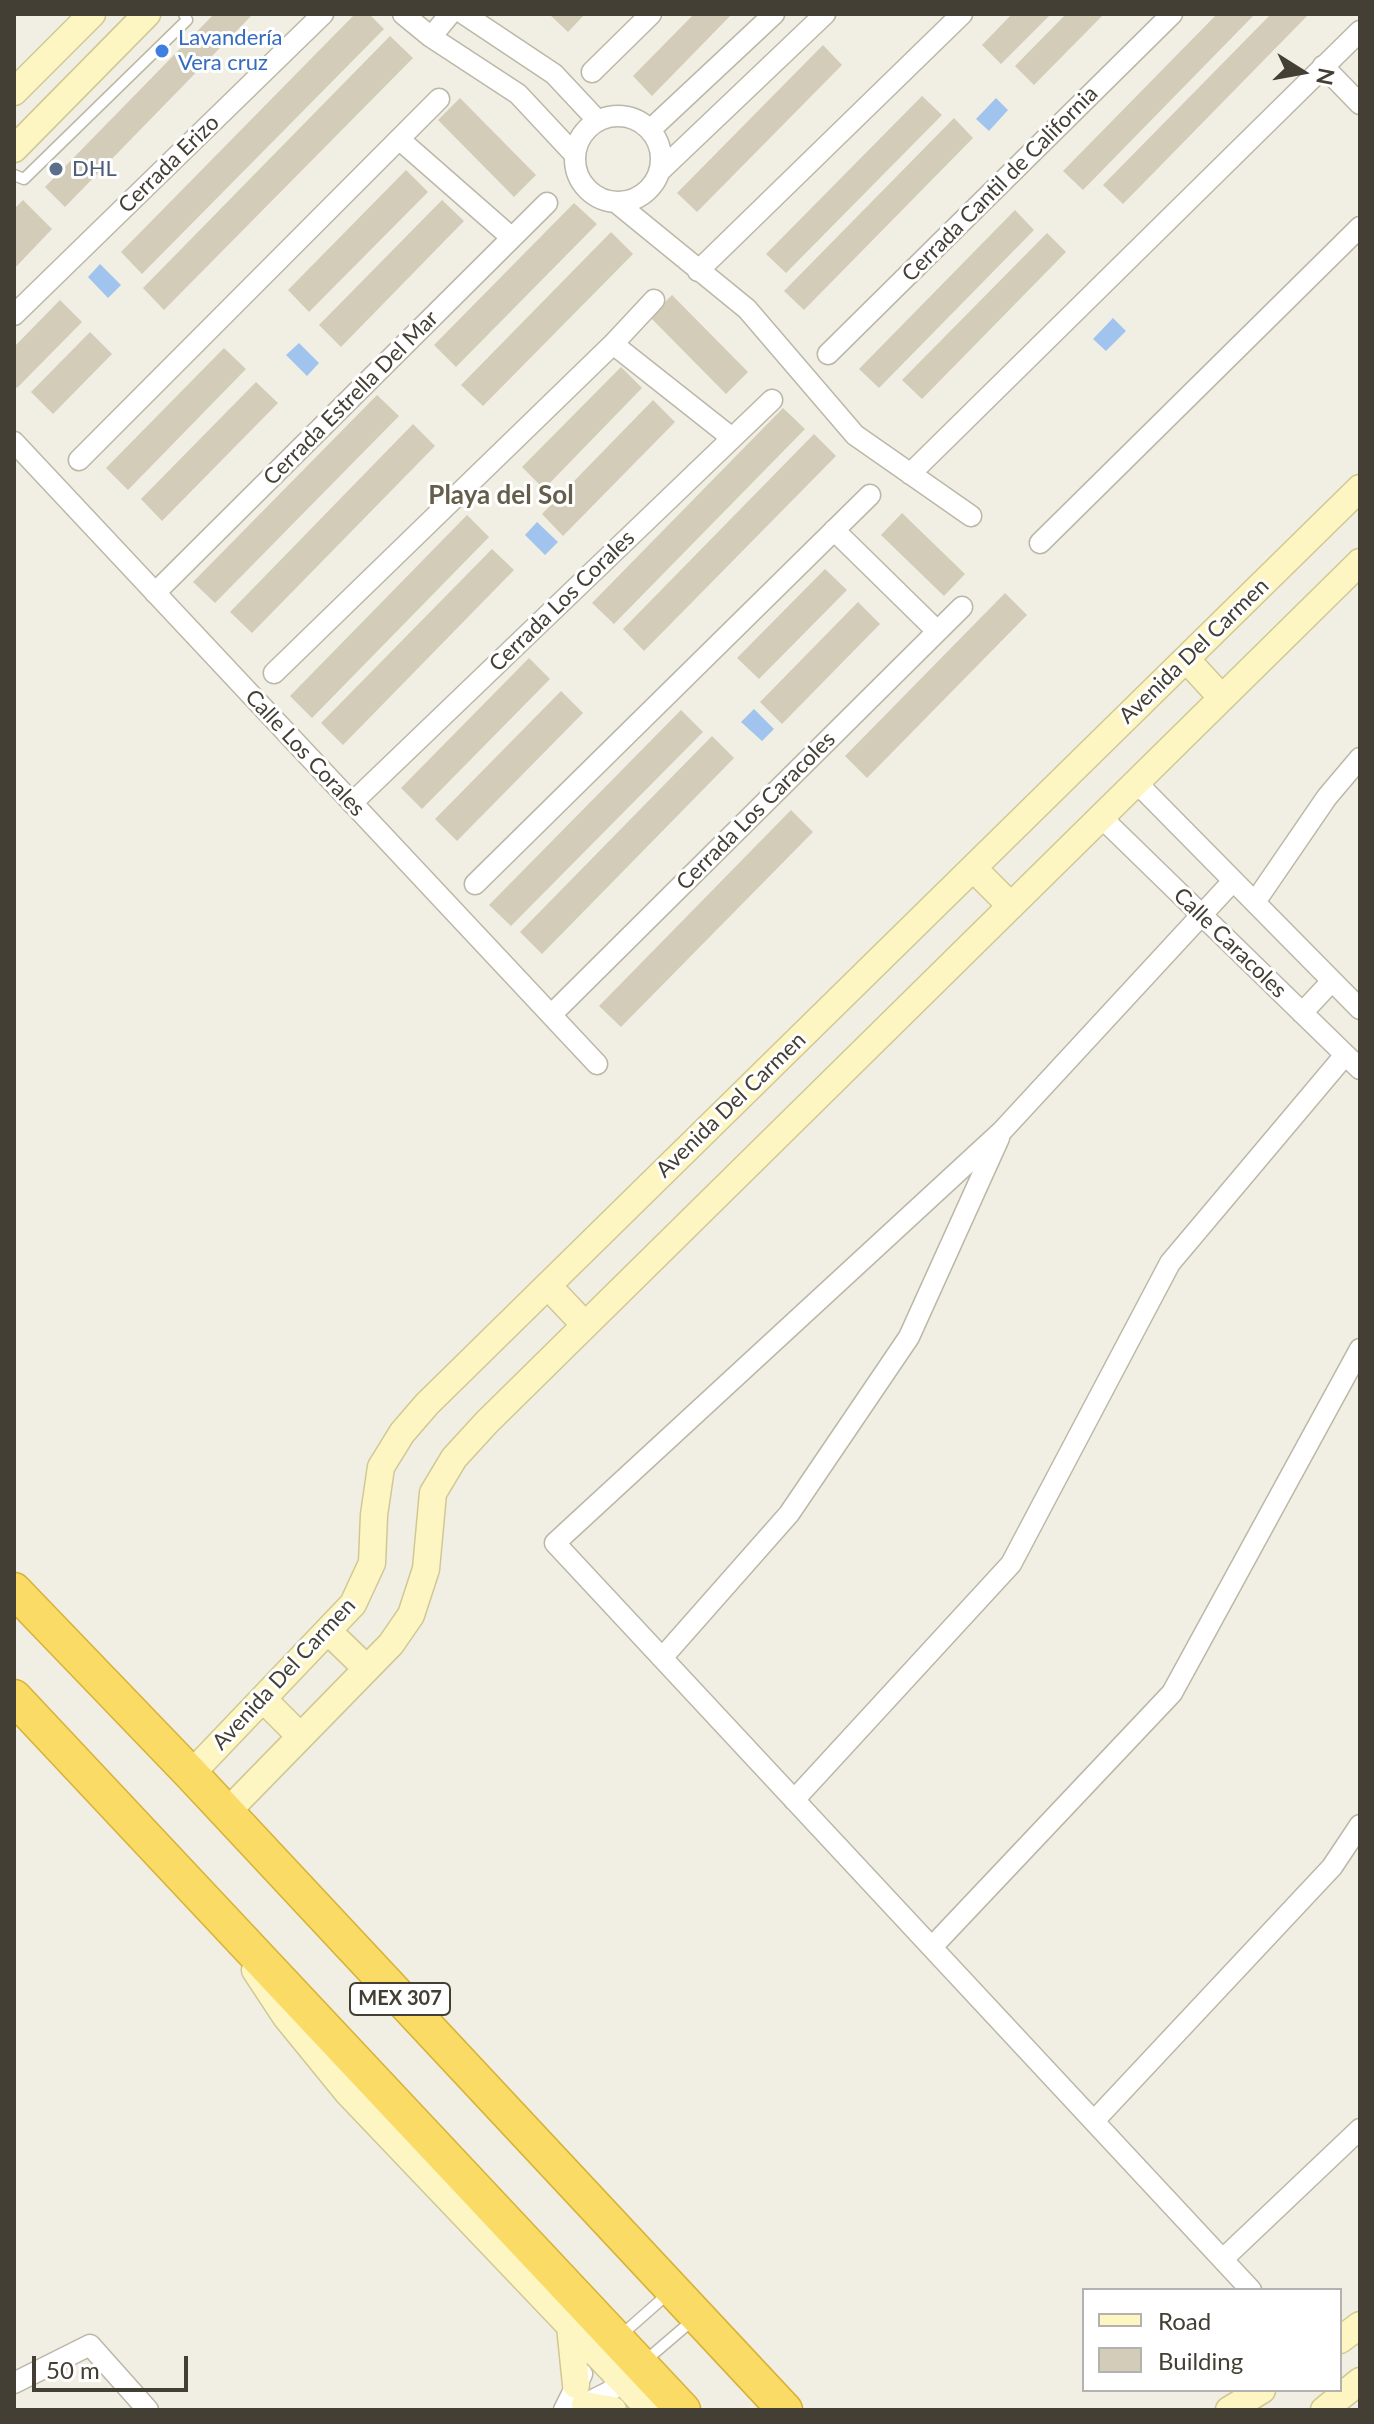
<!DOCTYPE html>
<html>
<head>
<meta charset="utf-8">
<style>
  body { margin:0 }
  #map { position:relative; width:1374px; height:2424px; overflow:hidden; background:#f1efe3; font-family:Lato,sans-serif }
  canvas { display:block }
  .frame { position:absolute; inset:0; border:16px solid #433f34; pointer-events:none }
  .legend { position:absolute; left:1082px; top:2288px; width:260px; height:104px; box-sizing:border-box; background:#fff; border:2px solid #b4b2ae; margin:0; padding:10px 14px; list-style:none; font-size:24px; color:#433f34 }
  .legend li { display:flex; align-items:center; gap:16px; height:40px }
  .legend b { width:40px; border:2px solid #b4b2ae }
  .north { position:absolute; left:1262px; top:32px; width:80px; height:80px; -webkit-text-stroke:6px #fff; paint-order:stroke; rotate:101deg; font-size:22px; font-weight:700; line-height:32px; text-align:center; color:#433f34 }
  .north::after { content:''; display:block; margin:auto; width:28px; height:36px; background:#433f34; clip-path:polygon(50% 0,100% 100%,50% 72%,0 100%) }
  .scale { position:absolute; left:32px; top:2356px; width:156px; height:36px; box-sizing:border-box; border:4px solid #433f34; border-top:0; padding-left:10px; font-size:24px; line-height:28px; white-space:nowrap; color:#433f34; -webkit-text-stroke:6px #fff; paint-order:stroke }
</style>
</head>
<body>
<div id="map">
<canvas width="1374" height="2424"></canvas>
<div class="frame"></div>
<ul class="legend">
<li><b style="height:10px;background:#fdf6c2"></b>Road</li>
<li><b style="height:22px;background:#d2ccb9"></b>Building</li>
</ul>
<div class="north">N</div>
<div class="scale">50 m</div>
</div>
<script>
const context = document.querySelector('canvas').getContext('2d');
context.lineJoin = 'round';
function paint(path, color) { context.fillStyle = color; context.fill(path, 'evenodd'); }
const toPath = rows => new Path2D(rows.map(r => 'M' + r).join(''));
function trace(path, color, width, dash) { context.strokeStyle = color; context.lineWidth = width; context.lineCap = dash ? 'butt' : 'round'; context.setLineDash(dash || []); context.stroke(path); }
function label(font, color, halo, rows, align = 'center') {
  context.font = font + ' Lato,sans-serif'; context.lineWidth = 6; context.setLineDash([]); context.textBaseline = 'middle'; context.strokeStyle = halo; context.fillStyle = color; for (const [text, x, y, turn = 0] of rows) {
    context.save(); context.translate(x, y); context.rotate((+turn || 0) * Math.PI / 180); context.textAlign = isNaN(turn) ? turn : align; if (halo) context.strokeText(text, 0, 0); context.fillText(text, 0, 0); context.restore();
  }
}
paint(toPath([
  [996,98,1008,110,989,131,976,119],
  [100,264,121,285,108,298,88,277],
  [1113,318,1126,331,1106,351,1093,339],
  [299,343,319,363,307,376,286,355],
  [537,522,558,542,545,555,525,535],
  [754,709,774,729,762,741,741,722]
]), '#a0c4ed');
paint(toPath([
  [214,14,253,14,65,207,45,187],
  [355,14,369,14,384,29,142,274,121,252],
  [549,14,585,14,568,32],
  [694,14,732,14,652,96,633,76],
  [1012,14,1051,14,1001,64,982,45],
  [1066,14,1104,14,1034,85,1015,66],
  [1217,14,1255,14,1083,190,1063,171],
  [1271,14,1309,14,1123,204,1103,185],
  [390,36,413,58,164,310,143,288],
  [823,45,842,65,697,212,677,193],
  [922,96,942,115,786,273,766,254],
  [460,98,536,175,514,197,438,120],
  [954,118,973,138,804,310,784,291],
  [406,170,428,192,309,312,288,290],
  [23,200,52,229,14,269,14,209],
  [442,200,464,221,341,347,319,325],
  [574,203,597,224,456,367,434,345],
  [1015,210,1034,230,879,388,859,369],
  [611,232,633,254,483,406,461,385],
  [1047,233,1066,252,922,399,902,380],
  [672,295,748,372,726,394,650,317],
  [60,300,82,322,17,388,14,385,14,347],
  [90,332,112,354,53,414,31,392],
  [224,348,246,369,128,490,106,468],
  [621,367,642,388,544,489,522,467],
  [256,382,278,403,162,521,141,499],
  [377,395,399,416,215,603,193,582],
  [653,400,675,422,563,536,542,514],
  [783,408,805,429,614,624,592,603],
  [413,424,435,446,252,633,230,612],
  [814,434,836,456,644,651,623,629],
  [902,513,965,574,944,596,881,535],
  [467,515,489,537,312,718,290,696],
  [492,549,514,570,343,745,321,723],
  [825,569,847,590,759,679,737,658],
  [1005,593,1027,615,867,778,845,756],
  [858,602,880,624,782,724,760,702],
  [529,658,550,679,422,809,401,788],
  [561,691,583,713,457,841,435,819],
  [681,710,703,732,511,926,489,905],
  [712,736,734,758,542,954,520,932],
  [791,810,813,832,621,1027,599,1006]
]), '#d2ccb9');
const lane = toPath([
  [14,175,24,179,187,20,184,14],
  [619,2337,670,2292],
  [645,2361,694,2319]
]);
const street = toPath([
  [403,14,431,37,518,94,575,155],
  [464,14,554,74,598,121],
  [431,37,450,14],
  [1323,66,1360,104],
  [592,72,651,14],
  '575 159a43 43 0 1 1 86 0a43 43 0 1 1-86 0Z',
  [650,130,774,14],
  [399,139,512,238],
  [660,171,825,14],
  [617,203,747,309,855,435,971,516],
  [698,271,962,14],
  [14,315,323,14],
  [613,344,732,438],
  [828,354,1172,14],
  [14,442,597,1064],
  [79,460,439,99],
  [910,474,1360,31],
  [834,530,937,631],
  [1040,543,1360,227],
  [155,593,547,203],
  [274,673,613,344,654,300],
  [1136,782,1360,1009],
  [352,803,772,400],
  [1101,817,1360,1069],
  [1233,881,1002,1131,555,1543,1251,2290],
  [475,884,870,495],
  [1255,902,1327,797,1360,758],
  [1302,1013,1332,981],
  [551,1015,962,607],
  [662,1658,789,1514,909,1337,999,1138],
  [794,1800,1011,1564,1170,1263,1345,1055],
  [932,1947,1172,1693,1360,1349],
  [1094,2121,1332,1867,1360,1825],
  [1223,2259,1360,2129],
  [14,2383,90,2345,148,2410],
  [581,2406,609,2392,633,2371],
  [564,2410,582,2374]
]);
const secondary = toPath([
  [14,92,92,14],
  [14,149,147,14],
  [1186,659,1222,698],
  [973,868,1011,906],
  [548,1286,585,1325],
  [328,1631,366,1668],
  [263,1699,300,1736],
  [191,1774,353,1604,372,1563,374,1515,381,1467,402,1433,427,1404,1360,488],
  [226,1813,391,1644,411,1615,426,1569,433,1493,454,1458,487,1422,1360,562],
  [255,1970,286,2017,348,2093,650,2410],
  [570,2326,576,2385],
  [1340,2340,1360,2325],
  [585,2405,613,2410],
  [1229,2410,1262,2390],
  [1324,2410,1360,2381]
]);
const highway = toPath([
  [14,1590,191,1774,785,2410],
  [14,1697,683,2410]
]);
trace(lane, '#bcb7a7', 13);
trace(street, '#bcb7a7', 23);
trace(secondary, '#d0c894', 29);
trace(highway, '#d8b137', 37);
trace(lane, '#fff', 10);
trace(street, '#fff', 20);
trace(secondary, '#fdf6c2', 26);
trace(highway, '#f9db66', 34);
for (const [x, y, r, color] of [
  [162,51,8,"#3f7fe0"],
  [56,169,8,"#5c6f8a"]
]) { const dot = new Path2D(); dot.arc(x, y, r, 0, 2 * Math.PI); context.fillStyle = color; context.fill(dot); trace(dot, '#fff', 3); }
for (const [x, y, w] of [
  [400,1999,100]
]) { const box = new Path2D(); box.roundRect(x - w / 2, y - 16, w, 32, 6); context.fillStyle = '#fff'; context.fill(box); trace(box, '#433f34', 2); }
label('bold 20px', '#433f34', null, [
  ["MEX 307",400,1999]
]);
label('22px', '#366cbe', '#fff', [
  ["Lavandería",178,38],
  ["Vera cruz",178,63]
], 'left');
label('22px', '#433f34', '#fff', [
  ["Cerrada Erizo",169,164,-44],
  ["Cerrada Cantil de California",1000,184,-45],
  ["Cerrada Estrella Del Mar",351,398,-45],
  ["Cerrada Los Corales",562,601,-44],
  ["Avenida Del Carmen",1194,651,-44],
  ["Calle Los Corales",305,753,47],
  ["Cerrada Los Caracoles",756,811,-45],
  ["Calle Caracoles",1230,943,44],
  ["Avenida Del Carmen",731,1105,-44],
  ["Avenida Del Carmen",284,1674,-47]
]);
label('22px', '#4e5e75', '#fff', [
  ["DHL",72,169]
], 'left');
label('bold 26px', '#655e4b', '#fff', [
  ["Playa del Sol",501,496]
]);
</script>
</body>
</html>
